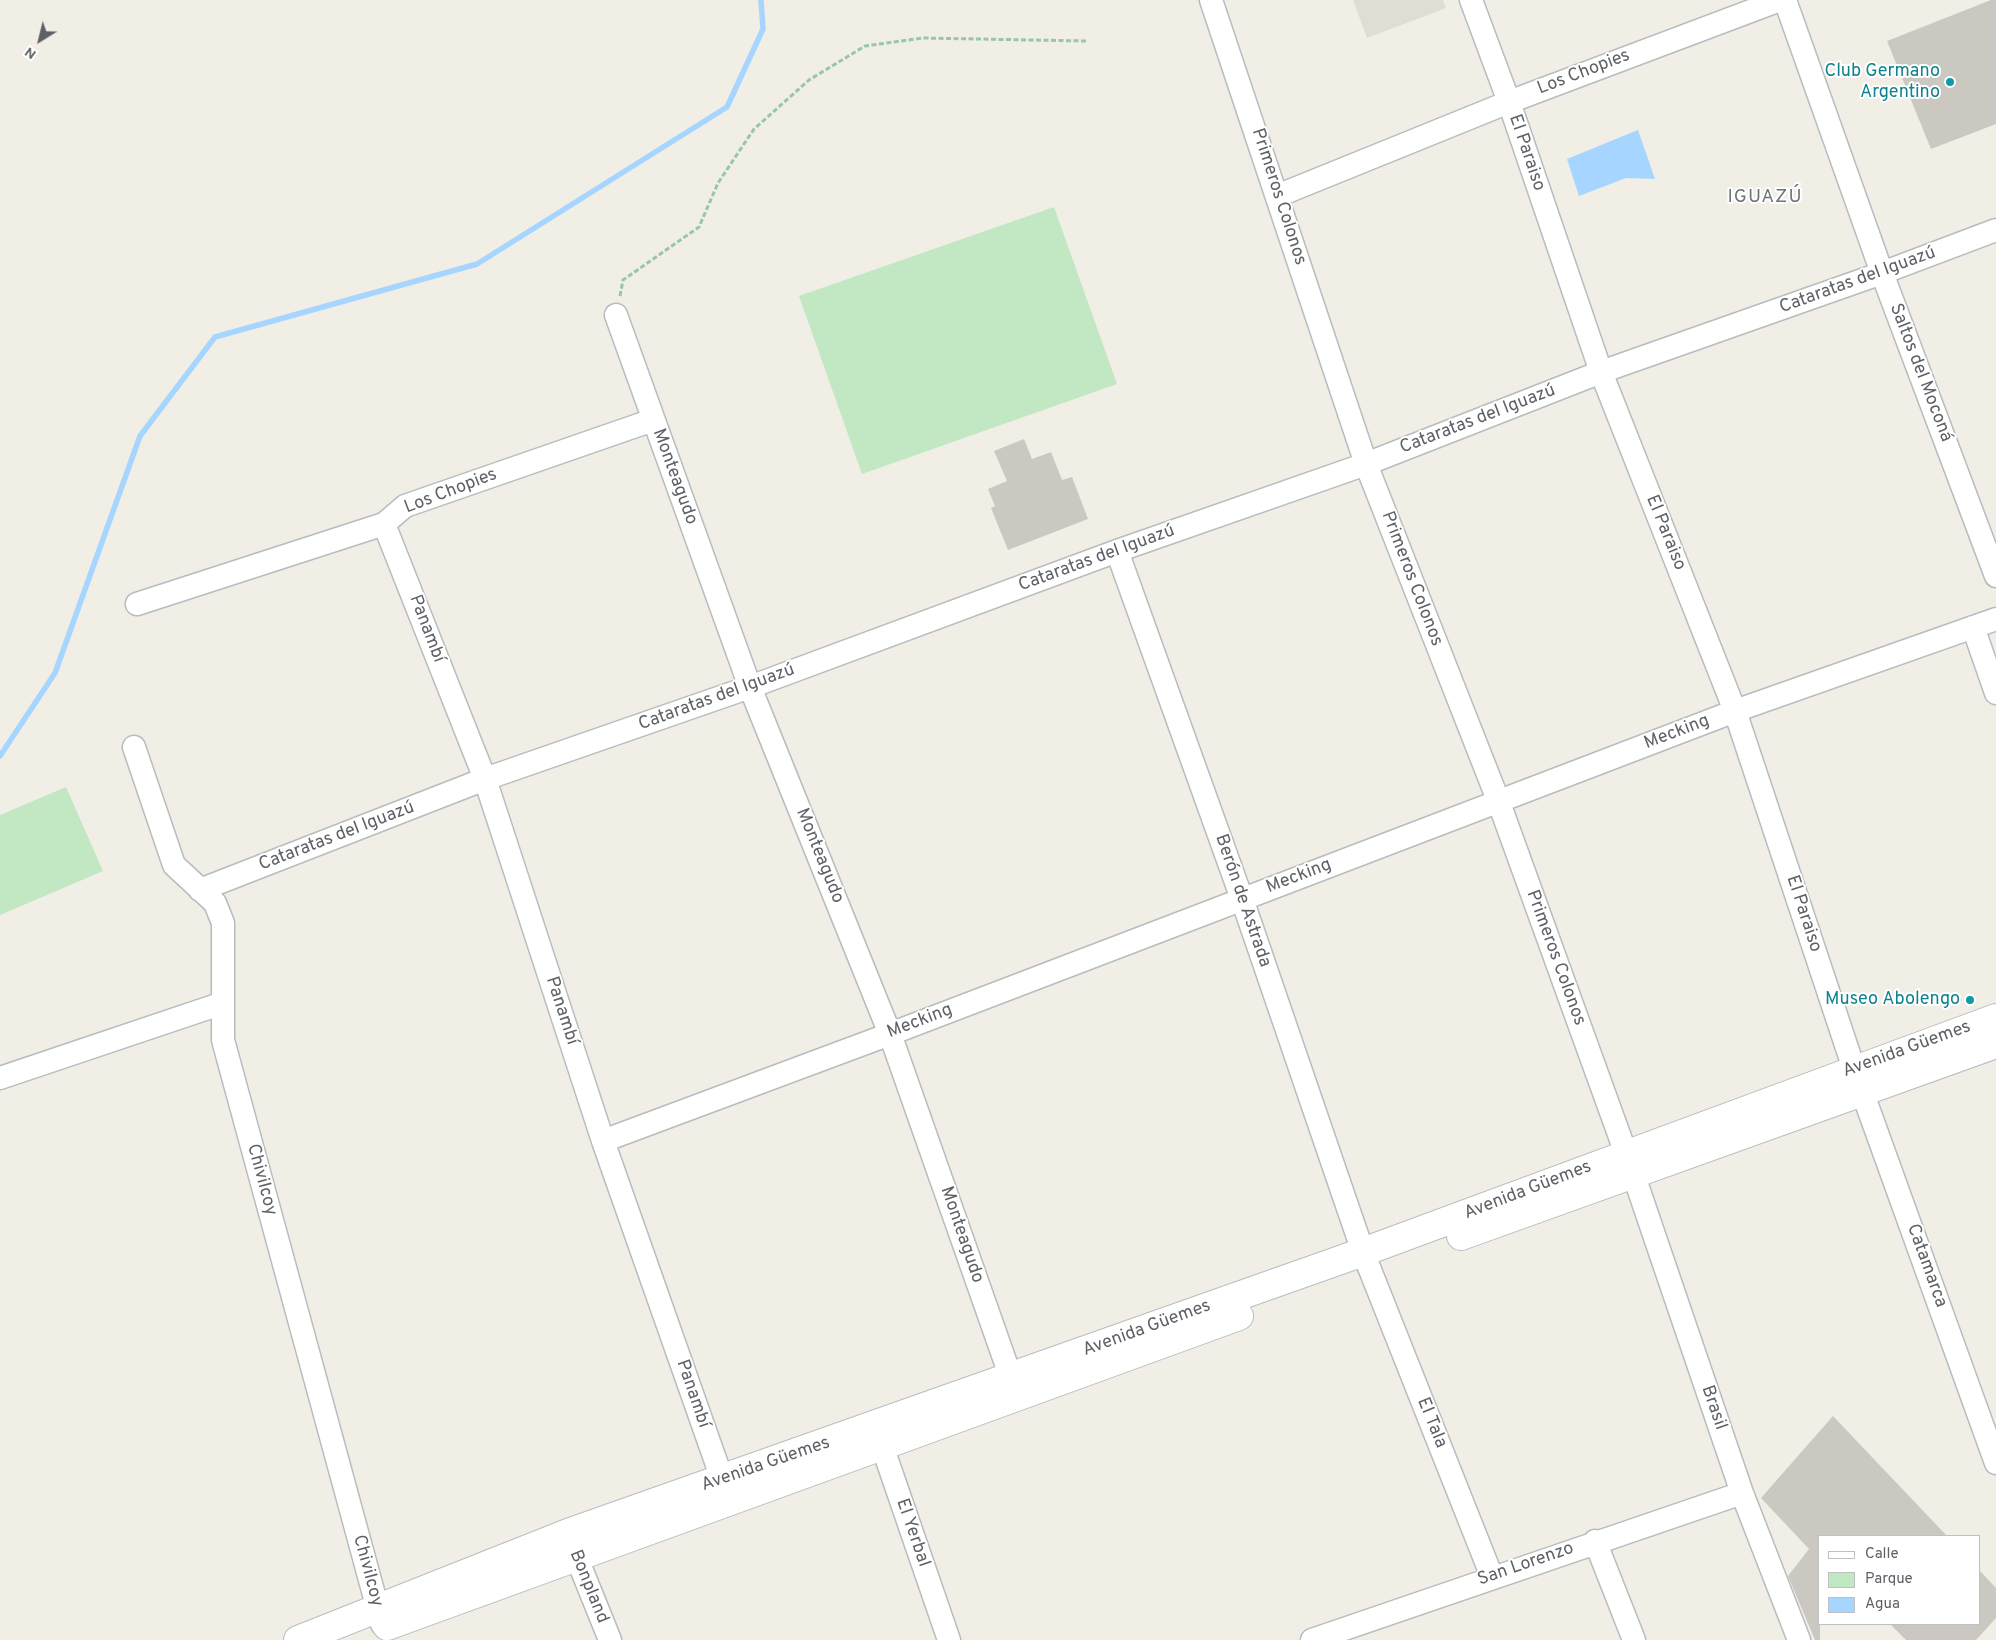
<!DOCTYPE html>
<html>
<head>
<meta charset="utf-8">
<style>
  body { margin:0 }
  #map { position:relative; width:1996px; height:1640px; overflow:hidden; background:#f0eee5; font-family:Overpass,sans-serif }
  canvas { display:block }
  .legend { position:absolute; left:1818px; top:1535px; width:162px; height:90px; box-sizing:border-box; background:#fff; border:1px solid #bec0c2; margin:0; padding:6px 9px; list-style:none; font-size:15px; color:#5d6166 }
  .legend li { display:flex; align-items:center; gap:10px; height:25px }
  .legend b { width:25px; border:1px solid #bec0c2 }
  .north { position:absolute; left:15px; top:15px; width:50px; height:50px; -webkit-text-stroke:4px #fff; paint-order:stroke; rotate:216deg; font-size:14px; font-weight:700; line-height:20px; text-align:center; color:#5d6166 }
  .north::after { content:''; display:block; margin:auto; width:18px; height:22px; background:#5d6166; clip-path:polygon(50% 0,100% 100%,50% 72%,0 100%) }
</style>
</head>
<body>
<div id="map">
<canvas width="1996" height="1640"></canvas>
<ul class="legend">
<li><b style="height:6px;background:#fff"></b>Calle</li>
<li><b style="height:14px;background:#c1e8c2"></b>Parque</li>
<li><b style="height:14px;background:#a6d6ff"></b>Agua</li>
</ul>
<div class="north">N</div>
</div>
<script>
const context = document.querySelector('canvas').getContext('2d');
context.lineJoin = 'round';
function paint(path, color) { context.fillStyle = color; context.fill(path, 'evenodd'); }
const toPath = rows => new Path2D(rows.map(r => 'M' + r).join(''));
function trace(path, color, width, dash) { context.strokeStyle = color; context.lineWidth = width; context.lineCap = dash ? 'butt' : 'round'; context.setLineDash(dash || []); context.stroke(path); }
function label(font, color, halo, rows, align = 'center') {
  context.font = font + ' Overpass,sans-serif'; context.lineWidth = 4; context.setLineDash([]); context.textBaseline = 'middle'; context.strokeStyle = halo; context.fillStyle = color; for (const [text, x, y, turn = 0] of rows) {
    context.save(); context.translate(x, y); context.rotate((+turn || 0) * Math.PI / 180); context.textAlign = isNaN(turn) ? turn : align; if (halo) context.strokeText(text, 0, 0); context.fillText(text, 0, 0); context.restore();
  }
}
paint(toPath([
  [1353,0,1443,0,1446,8,1367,38]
]), '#e0ddd3');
paint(toPath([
  [1054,207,1117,384,862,474,799,296],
  [66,787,103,871,0,915,0,815]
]), '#c1e8c2');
paint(toPath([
  [1638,130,1655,179,1626,178,1579,196,1567,159]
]), '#a6d6ff');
trace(toPath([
  [0,756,55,673,140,436,215,337,477,264,727,107,763,29,761,0]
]), '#a6d6ff', 5.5);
paint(toPath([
  [1991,0,1996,0,1996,124,1931,149,1887,41],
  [1024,439,1032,459,1051,452,1062,480,1072,477,1088,519,1008,550,991,508,995,506,988,489,1007,481,994,451],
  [1833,1416,1947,1536,1820,1536,1820,1640,1815,1640,1788,1576,1809,1549,1761,1498],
  [1980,1571,1996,1588,1996,1618,1976,1640,1906,1640,1890,1624,1980,1624]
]), '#cbc8c2');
const minor = toPath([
  [1211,0,1366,464,1498,800,1633,1173,1742,1493,1799,1640],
  [1471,0,1509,102,1601,372,1735,711,1854,1069,1996,1463],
  [1785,0,1882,273,1996,576],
  [1277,196,1509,102,1780,0],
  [616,315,750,687,890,1034,1016,1392],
  [384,524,485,779,603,1141,727,1493],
  [1117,551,1242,899,1363,1252,1492,1577],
  [137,604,384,524,405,506,653,420],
  [1973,627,1996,693],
  [134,747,174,865,215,903,223,923,223,1040,382,1624],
  [200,890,485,779,750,687,1117,551,1366,464,1601,372,1882,273,1996,230],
  [0,1078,223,1003],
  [603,1141,890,1034,1735,711,1996,619],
  [877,1431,949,1640],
  [570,1541,610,1640],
  [1595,1541,1634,1640],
  [1312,1640,1742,1493]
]);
const secondary = toPath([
  [1461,1236,1996,1044],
  [387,1626,1239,1316],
  [298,1640,568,1533,1363,1252,1996,1018]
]);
trace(minor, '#b8bbbf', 25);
trace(secondary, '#b9bcc2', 30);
trace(toPath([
  [620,296,623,280,699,227,718,183,754,129,809,80,865,46,923,38,1086,41]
]), '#98c7a7', 3, [5, 2.5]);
trace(minor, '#fff', 22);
trace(secondary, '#fff', 28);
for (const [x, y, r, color] of [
  [1950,82,5,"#0f9aa8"],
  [1970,1000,5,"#0f9aa8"]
]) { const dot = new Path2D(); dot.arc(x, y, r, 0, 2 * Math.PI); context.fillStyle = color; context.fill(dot); trace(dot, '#fff', 2); }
label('18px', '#0d838f', '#fff', [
  ["Club Germano",1940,72],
  ["Argentino",1940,93],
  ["Museo Abolengo",1960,1000]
], 'right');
label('18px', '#5d6166', '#fff', [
  ["Los Chopies",1584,73,-21],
  ["El Paraiso",1526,153,71],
  ["Primeros Colonos",1278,197,72],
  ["Cataratas del Iguazú",1858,281,-20],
  ["Saltos del Moconá",1920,373,69],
  ["Cataratas del Iguazú",1478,420,-21],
  ["Monteagudo",674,477,70],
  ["Los Chopies",451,492,-21],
  ["El Paraiso",1665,533,68],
  ["Cataratas del Iguazú",1097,559,-20],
  ["Primeros Colonos",1411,579,69],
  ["Panambí",426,629,69],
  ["Cataratas del Iguazú",717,698,-20],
  ["Mecking",1677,733,-21],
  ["Cataratas del Iguazú",337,837,-21],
  ["Monteagudo",819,856,68],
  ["Mecking",1299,877,-21],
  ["Berón de Astrada",1242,901,71],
  ["El Paraiso",1803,914,72],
  ["Primeros Colonos",1555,958,70],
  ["Panambí",561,1011,72],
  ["Mecking",920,1022,-21],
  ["Avenida Güemes",1907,1050,-20],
  ["Chivilcoy",261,1180,75],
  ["Avenida Güemes",1528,1191,-21],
  ["Monteagudo",961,1235,71],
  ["Catamarca",1926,1266,70],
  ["Avenida Güemes",1147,1329,-20],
  ["Panambí",692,1394,71],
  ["Brasil",1713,1408,71],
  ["El Tala",1431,1423,68],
  ["Avenida Güemes",766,1465,-19],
  ["El Yerbal",912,1533,71],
  ["San Lorenzo",1526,1565,-19],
  ["Chivilcoy",367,1571,75],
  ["Bonpland",588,1587,68]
]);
context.letterSpacing = '1px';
label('19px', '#6e7378', '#fff', [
  ["IGUAZÚ",1765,198]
]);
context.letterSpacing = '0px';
</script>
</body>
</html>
